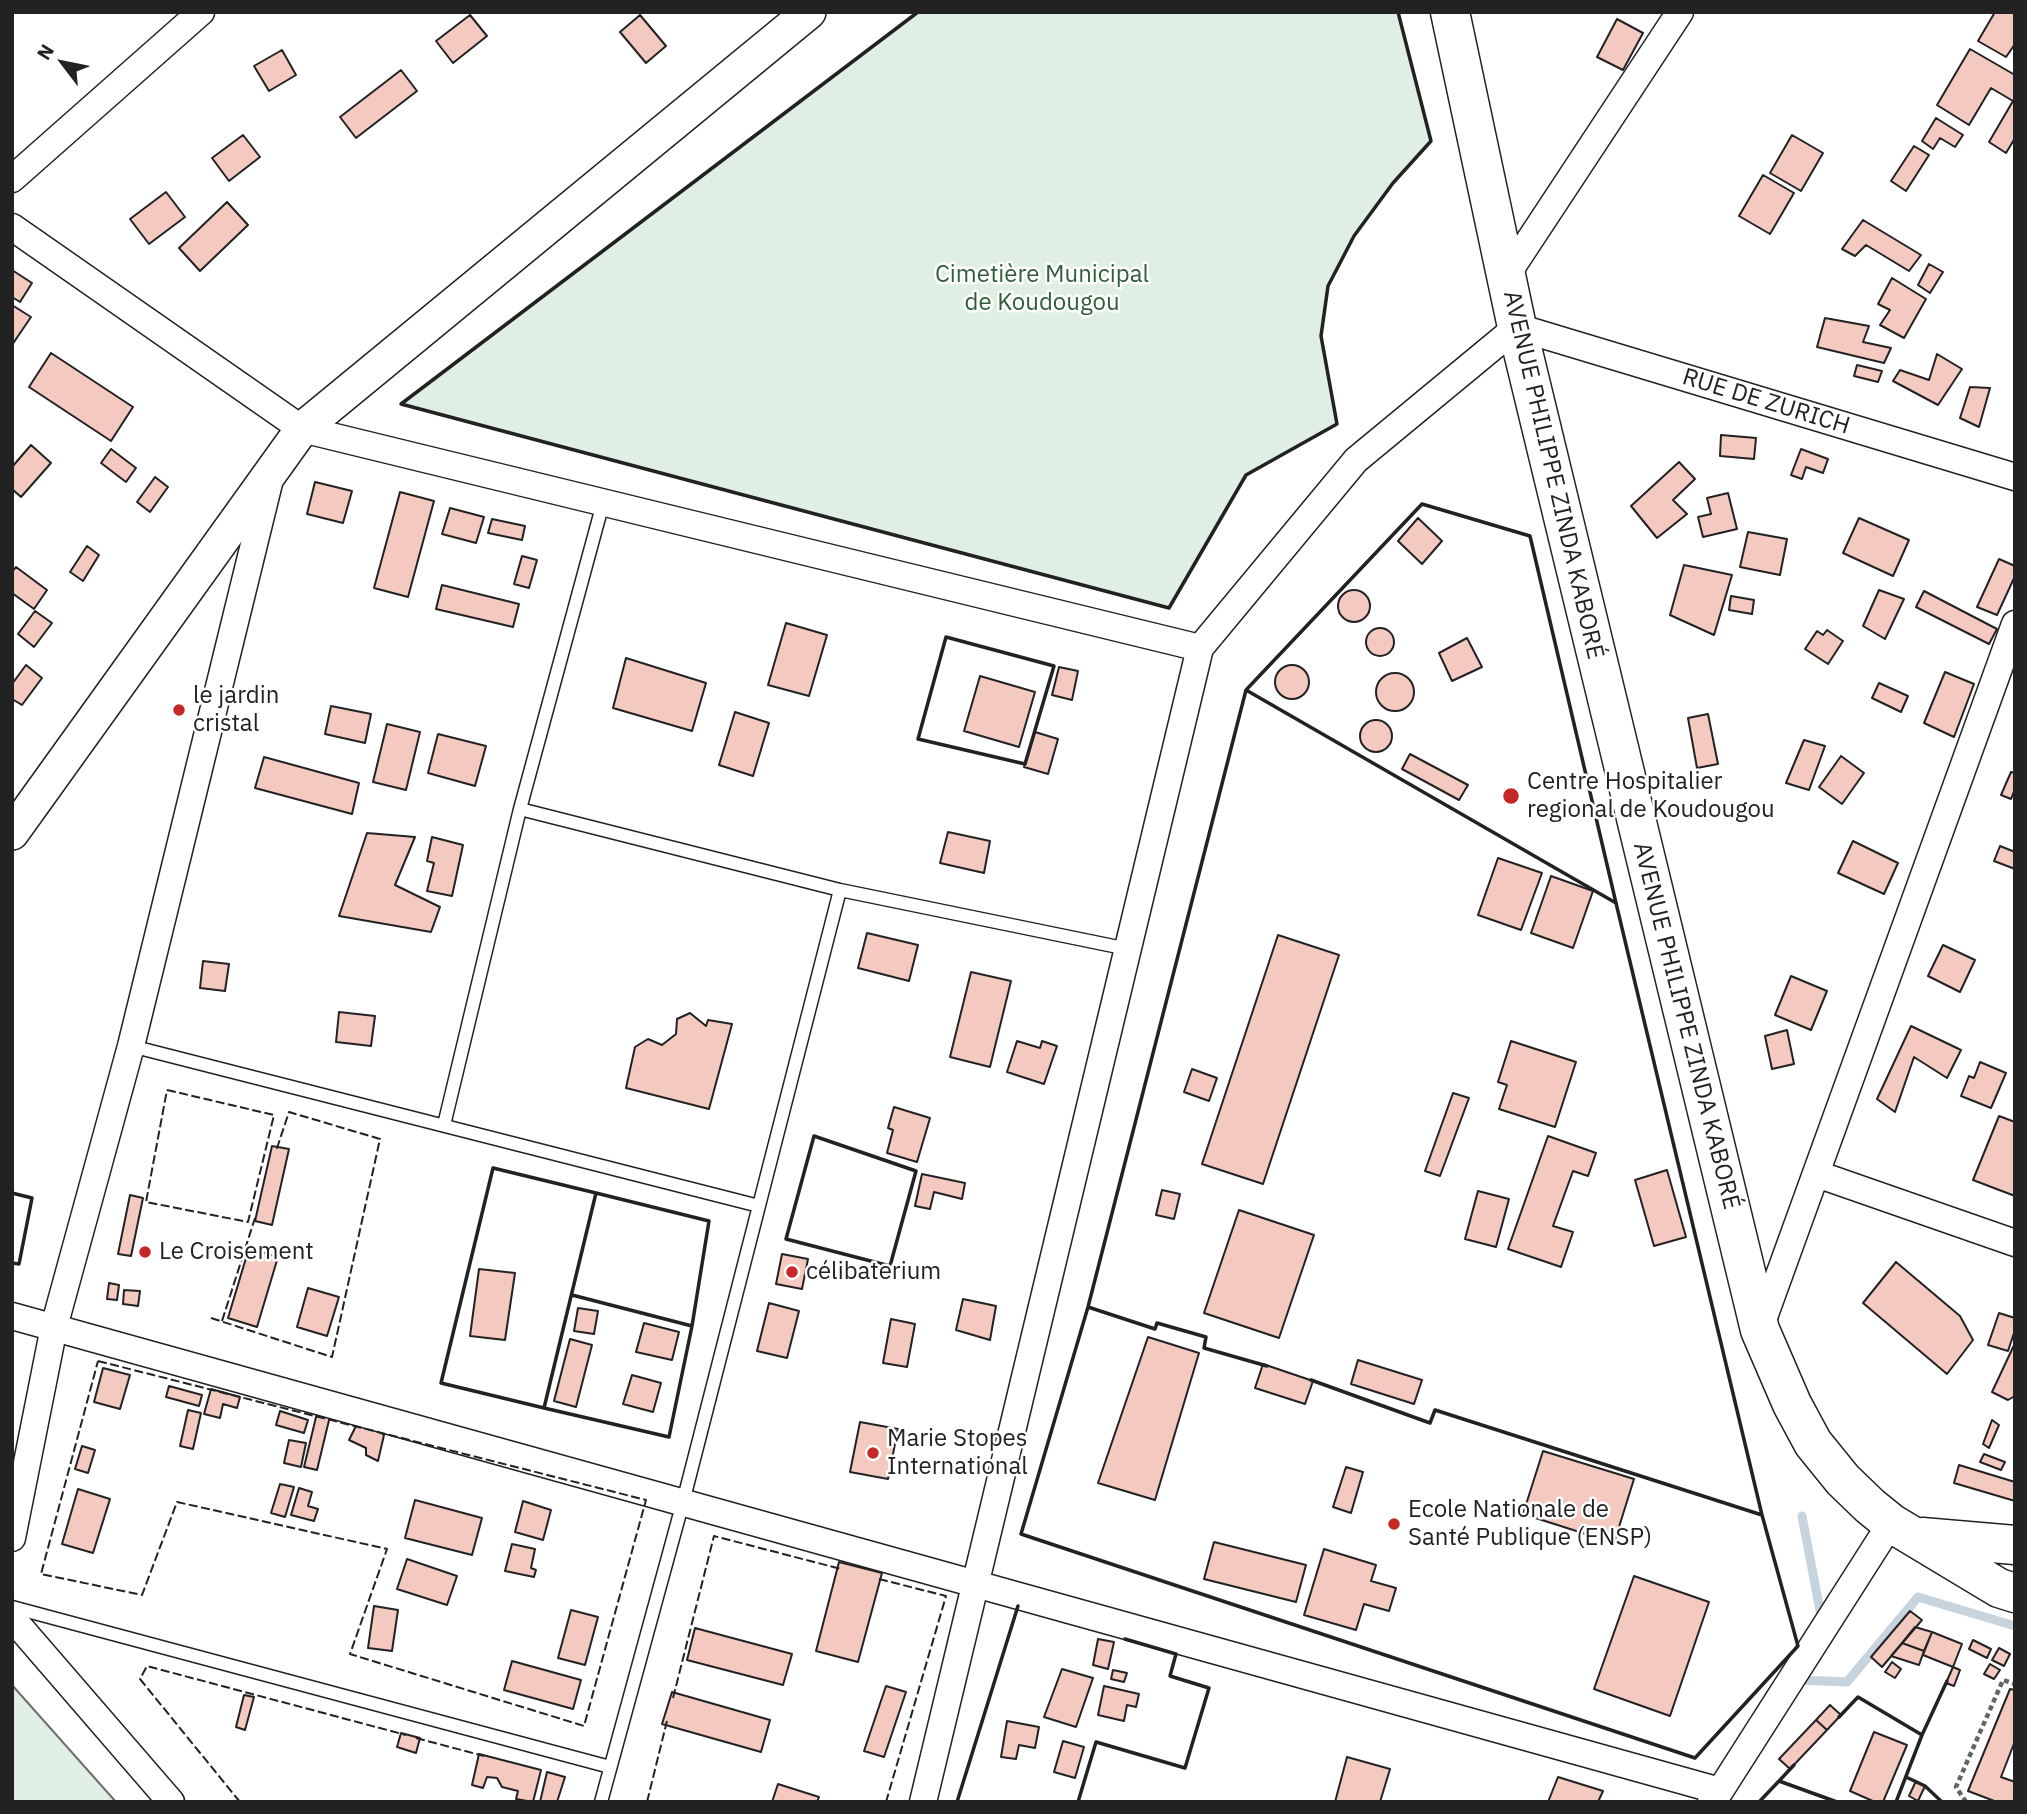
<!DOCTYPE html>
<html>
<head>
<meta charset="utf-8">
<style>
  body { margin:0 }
  #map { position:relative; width:2027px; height:1814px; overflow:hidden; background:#fff; font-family:"IBM Plex Sans",sans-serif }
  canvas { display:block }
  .frame { position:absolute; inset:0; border:14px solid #222; pointer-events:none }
  .north { position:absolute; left:28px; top:28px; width:70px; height:70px; -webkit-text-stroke:5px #fff; paint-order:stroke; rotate:302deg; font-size:19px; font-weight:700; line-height:28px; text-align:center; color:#222 }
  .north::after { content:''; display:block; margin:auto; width:24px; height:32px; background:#222; clip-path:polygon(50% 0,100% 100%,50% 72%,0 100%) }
</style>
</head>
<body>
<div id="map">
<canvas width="2027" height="1814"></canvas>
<div class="frame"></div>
<div class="north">N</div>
</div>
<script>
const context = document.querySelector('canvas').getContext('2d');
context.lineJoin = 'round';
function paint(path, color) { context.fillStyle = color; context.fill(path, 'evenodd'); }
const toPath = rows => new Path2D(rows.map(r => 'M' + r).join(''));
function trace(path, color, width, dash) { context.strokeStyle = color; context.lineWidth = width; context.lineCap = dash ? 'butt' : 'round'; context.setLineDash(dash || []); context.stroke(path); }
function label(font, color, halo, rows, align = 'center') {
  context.font = font + ' "IBM Plex Sans",sans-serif'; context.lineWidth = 5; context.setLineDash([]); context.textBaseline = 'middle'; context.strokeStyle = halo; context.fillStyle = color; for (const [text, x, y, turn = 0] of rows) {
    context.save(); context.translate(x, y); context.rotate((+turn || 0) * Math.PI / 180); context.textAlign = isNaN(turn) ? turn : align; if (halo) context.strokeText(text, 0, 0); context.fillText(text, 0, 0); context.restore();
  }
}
const green = toPath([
  [918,12,1398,12,1431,141,1393,183,1354,236,1328,286,1321,336,1337,424,1246,475,1169,608,401,404,918,12],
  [12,1685,116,1802,12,1802,12,1685]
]);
paint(green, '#e0efe3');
trace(green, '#6f6f6f', 2);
trace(toPath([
  [1802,1516,1822,1621],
  [1798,1680,1847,1682,1918,1597,2015,1626]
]), '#c7d3dd', 9);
const building = toPath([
  [1995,12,2015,12,2015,44,2006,57,1978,41,1995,12],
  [470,15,487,36,453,63,436,41,470,15],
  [640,15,666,46,646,63,620,32,640,15],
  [1617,19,1643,33,1623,70,1597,57,1617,19],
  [1970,49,2015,75,2015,138,2006,153,1989,142,2013,101,1991,88,1969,125,1937,105,1970,49],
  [282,50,296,75,269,91,254,66,282,50],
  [401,70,417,91,356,138,340,117,401,70],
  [1936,118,1963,135,1955,147,1940,138,1933,149,1922,141,1936,118],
  [243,135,260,157,229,181,212,158,243,135],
  [1792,135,1823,153,1801,191,1770,173,1792,135],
  [1914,146,1929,155,1906,191,1891,181,1914,146],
  [1763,175,1794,193,1770,234,1739,216,1763,175],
  [166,192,185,217,149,244,130,219,166,192],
  [227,202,248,225,200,271,179,248,227,202],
  [1863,220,1921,255,1909,271,1866,245,1855,256,1842,249,1863,220],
  [1929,264,1943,272,1930,293,1918,285,1929,264],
  [12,270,32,283,20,302,12,297,12,270],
  [1892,278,1926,299,1904,338,1880,325,1890,310,1878,304,1892,278],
  [12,305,31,317,12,345,12,305],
  [1825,318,1869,326,1863,342,1891,348,1884,363,1817,347,1825,318],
  [51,353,133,407,111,441,29,387,51,353],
  [1937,354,1962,369,1938,405,1893,381,1900,370,1929,380,1937,354],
  [1857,365,1882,371,1878,382,1854,376,1857,365],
  [1970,387,1990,388,1979,427,1960,418,1970,387],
  [1721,435,1756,438,1754,459,1720,456,1721,435],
  [31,445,51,463,21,497,12,489,12,467,31,445],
  [111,449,136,468,126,482,101,463,111,449],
  [1801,449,1828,459,1823,473,1806,467,1802,479,1791,475,1801,449],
  [1679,462,1695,479,1673,500,1687,514,1657,538,1631,506,1679,462],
  [155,477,168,487,150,512,137,502,155,477],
  [315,482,352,491,343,523,307,514,315,482],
  [400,492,434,501,408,597,374,588,400,492],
  [1728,493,1737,529,1703,537,1698,517,1711,514,1707,498,1728,493],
  [450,508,484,517,476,543,442,534,450,508],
  [1418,518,1442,541,1422,564,1398,541,1418,518],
  [1859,518,1909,540,1893,576,1843,553,1859,518],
  [492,519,525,526,522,540,488,533,492,519],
  [1748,532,1787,539,1780,575,1740,567,1748,532],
  [87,546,99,555,83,581,70,572,87,546],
  [522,556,537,560,529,588,514,584,522,556],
  [1999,559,2015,566,2015,576,1997,615,1977,607,1999,559],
  [1684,565,1732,575,1714,635,1670,615,1684,565],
  [16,567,47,590,34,609,12,593,12,572,16,567],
  [442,585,519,604,513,627,436,609,442,585],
  '1338 606a16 16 0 1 1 32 0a16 16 0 1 1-32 0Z',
  [1879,590,1904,599,1885,639,1863,626,1879,590],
  [1924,591,1997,629,1989,644,1916,607,1924,591],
  [1731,596,1754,600,1752,614,1729,610,1731,596],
  [35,611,52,623,34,647,18,634,35,611],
  [786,623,827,635,809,696,768,685,786,623],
  '1366 642a14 14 0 1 1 28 0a14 14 0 1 1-28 0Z',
  [1827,630,1843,641,1828,664,1805,649,1817,631,1823,635,1827,630],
  [1467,638,1482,667,1452,681,1439,653,1467,638],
  [626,658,706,683,692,731,613,708,626,658],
  '1275 682a17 17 0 1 1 34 0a17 17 0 1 1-34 0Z',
  [26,665,42,678,22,705,12,699,12,684,26,665],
  [1059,667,1078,671,1072,700,1052,695,1059,667],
  [1945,672,1974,684,1954,737,1924,723,1945,672],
  '1376 692a19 19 0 1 1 38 0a19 19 0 1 1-38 0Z',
  [980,676,1035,692,1019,747,964,731,980,676],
  [1879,683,1908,696,1901,712,1872,698,1879,683],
  [331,706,371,714,365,743,325,734,331,706],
  [735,712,769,723,753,776,719,765,735,712],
  [1708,714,1718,764,1697,768,1688,718,1708,714],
  '1360 736a16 16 0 1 1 32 0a16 16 0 1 1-32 0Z',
  [387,724,420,732,406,790,373,782,387,724],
  [1035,732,1058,739,1048,774,1024,767,1035,732],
  [438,734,486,746,475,786,428,773,438,734],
  [1804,740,1825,746,1809,790,1786,783,1804,740],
  [1410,754,1468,785,1459,800,1402,769,1410,754],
  [1841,756,1864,773,1842,804,1819,787,1841,756],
  [264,757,359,783,352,814,255,788,264,757],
  [2011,772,2015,773,2015,789,2011,799,2001,795,2011,772],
  [948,832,990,841,984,873,940,863,948,832],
  [367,833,415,837,395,885,440,907,431,932,339,916,367,833],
  [432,837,463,845,452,896,427,891,434,863,427,861,432,837],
  [1853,841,1898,863,1884,894,1838,873,1853,841],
  [2000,846,2015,852,2015,869,1994,861,2000,846],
  [1498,858,1542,873,1521,930,1478,915,1498,858],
  [1551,876,1593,891,1573,948,1531,933,1551,876],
  [867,933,918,945,909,981,858,968,867,933],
  [1278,935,1339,955,1263,1184,1202,1164,1278,935],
  [1943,945,1975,960,1960,992,1928,976,1943,945],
  [203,961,229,964,225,991,200,988,203,961],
  [971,972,1011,981,990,1067,950,1057,971,972],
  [1791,976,1827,991,1811,1030,1775,1015,1791,976],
  [339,1012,375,1016,371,1046,336,1042,339,1012],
  [690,1013,706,1026,708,1020,732,1024,709,1109,626,1088,635,1047,648,1039,662,1045,676,1034,677,1019,690,1013],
  [1911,1026,1961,1050,1947,1078,1914,1057,1895,1112,1877,1099,1911,1026],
  [1787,1030,1794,1064,1772,1069,1765,1036,1787,1030],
  [1017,1041,1040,1048,1042,1041,1057,1046,1044,1084,1007,1072,1017,1041],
  [1511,1041,1576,1062,1555,1127,1499,1109,1507,1085,1498,1082,1511,1041],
  [1980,1062,2006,1073,1991,1108,1961,1096,1969,1076,1974,1078,1980,1062],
  [1192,1069,1217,1078,1209,1101,1184,1092,1192,1069],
  [1453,1093,1469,1098,1440,1176,1425,1171,1453,1093],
  [894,1107,930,1118,917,1162,887,1153,893,1130,888,1128,894,1107],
  [1999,1116,2015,1122,2015,1196,1973,1180,1999,1116],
  [1548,1136,1596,1153,1588,1176,1573,1171,1553,1226,1573,1232,1561,1267,1508,1249,1548,1136],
  [272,1146,289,1149,272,1225,255,1221,272,1146],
  [1667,1170,1686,1237,1654,1246,1635,1180,1667,1170],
  [922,1174,965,1183,962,1199,934,1192,930,1209,915,1206,922,1174],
  [1162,1190,1180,1194,1174,1219,1156,1215,1162,1190],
  [1478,1191,1509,1199,1496,1247,1465,1239,1478,1191],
  [130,1195,143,1198,131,1256,118,1254,130,1195],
  [1239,1210,1314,1235,1279,1338,1204,1313,1239,1210],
  [249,1248,278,1257,257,1327,228,1318,249,1248],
  [782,1254,808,1259,802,1289,776,1284,782,1254],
  [1896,1262,1960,1316,1973,1340,1947,1374,1863,1303,1896,1262],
  [479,1269,515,1273,505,1340,470,1336,479,1269],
  [109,1283,119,1285,117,1300,107,1299,109,1283],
  [308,1288,339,1297,327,1336,297,1327,308,1288],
  [124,1290,140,1291,138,1306,123,1304,124,1290],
  [963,1299,996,1306,990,1340,956,1330,963,1299],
  [769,1303,799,1311,787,1358,757,1351,769,1303],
  [578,1308,598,1311,594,1334,574,1331,578,1308],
  [1999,1313,2015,1318,2015,1330,2008,1351,1988,1345,1999,1313],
  [891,1319,915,1324,907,1367,883,1363,891,1319],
  [644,1323,679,1332,672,1360,636,1352,644,1323],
  [1148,1337,1199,1353,1155,1500,1098,1483,1148,1337],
  [570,1339,592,1345,576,1407,554,1401,570,1339],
  [2015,1343,2015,1396,2008,1400,1992,1392,2015,1343],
  [1358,1360,1422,1380,1414,1404,1351,1384,1358,1360],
  [1263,1364,1313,1381,1305,1404,1255,1388,1263,1364],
  [103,1368,130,1375,120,1409,94,1402,103,1368],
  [632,1375,661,1383,653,1412,623,1404,632,1375],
  [169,1386,202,1395,199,1406,166,1397,169,1386],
  [211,1389,240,1397,237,1408,223,1404,220,1418,204,1414,211,1389],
  [188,1410,201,1413,193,1449,180,1446,188,1410],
  [280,1411,308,1420,304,1433,276,1425,280,1411],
  [317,1413,330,1416,317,1470,304,1467,317,1413],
  [1992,1420,1999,1425,1989,1448,1983,1444,1992,1420],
  [860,1422,898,1429,888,1479,850,1472,860,1422],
  [357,1424,368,1425,384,1435,378,1461,366,1455,366,1448,349,1440,357,1424],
  [289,1440,306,1443,301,1467,284,1463,289,1440],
  [82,1446,95,1450,88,1473,75,1469,82,1446],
  [1543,1451,1634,1479,1614,1543,1523,1514,1543,1451],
  [1984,1454,2005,1462,2001,1470,1980,1462,1984,1454],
  [1959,1465,2015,1482,2015,1501,1954,1483,1959,1465],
  [1346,1467,1363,1472,1351,1513,1333,1507,1346,1467],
  [280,1484,294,1487,285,1517,271,1513,280,1484],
  [299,1488,312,1492,308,1506,318,1509,314,1521,291,1515,299,1488],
  [78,1489,110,1499,93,1553,62,1544,78,1489],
  [415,1500,482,1518,472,1555,405,1538,415,1500],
  [523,1501,551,1510,543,1540,515,1532,523,1501],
  [1214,1542,1306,1565,1296,1602,1204,1579,1214,1542],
  [512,1544,535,1549,531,1568,536,1570,534,1577,505,1571,512,1544],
  [1324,1549,1376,1565,1371,1581,1396,1588,1389,1611,1364,1604,1356,1630,1304,1615,1324,1549],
  [407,1559,457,1576,447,1605,397,1589,407,1559],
  [839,1562,882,1573,858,1662,816,1651,839,1562],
  [1634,1576,1709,1602,1670,1716,1594,1689,1634,1576],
  [374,1606,398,1610,392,1651,368,1648,374,1606],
  [571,1610,598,1617,585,1665,558,1658,571,1610],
  [1910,1611,1922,1620,1882,1667,1871,1657,1910,1611],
  [1915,1627,1932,1632,1924,1651,1902,1643,1915,1627],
  [695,1628,792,1654,783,1685,687,1660,695,1628],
  [1932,1632,1962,1644,1953,1667,1923,1655,1932,1632],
  [1098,1639,1114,1642,1108,1669,1093,1665,1098,1639],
  [1973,1640,1991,1649,1987,1658,1969,1649,1973,1640],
  [1902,1643,1924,1651,1919,1665,1891,1656,1902,1643],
  [1999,1648,2010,1654,2004,1666,1992,1660,1999,1648],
  [512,1661,581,1680,573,1709,504,1690,512,1661],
  [1892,1662,1901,1669,1895,1678,1885,1672,1892,1662],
  [1990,1664,2000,1670,1994,1679,1984,1674,1990,1664],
  [1953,1667,1960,1670,1954,1686,1946,1683,1953,1667],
  [1062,1669,1093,1678,1076,1727,1044,1717,1062,1669],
  [1113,1670,1127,1673,1124,1682,1111,1679,1113,1670],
  [886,1686,906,1692,884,1757,864,1751,886,1686],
  [1104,1686,1139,1694,1136,1707,1127,1705,1124,1721,1098,1715,1104,1686],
  [2010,1689,2015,1690,2015,1741,2001,1777,2015,1782,2015,1797,2013,1802,1997,1802,1968,1791,2010,1689],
  [672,1692,770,1720,761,1752,662,1724,672,1692],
  [244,1695,254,1697,245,1730,236,1727,244,1695],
  [1830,1705,1841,1715,1827,1730,1816,1720,1830,1705],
  [1816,1720,1827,1730,1790,1769,1779,1759,1816,1720],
  [1007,1721,1039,1727,1035,1748,1019,1745,1016,1759,1001,1757,1007,1721],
  [1874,1732,1907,1745,1883,1802,1875,1802,1850,1791,1874,1732],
  [401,1733,420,1738,416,1753,397,1747,401,1733],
  [1063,1741,1084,1747,1075,1778,1054,1772,1063,1741],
  [479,1754,541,1770,533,1802,516,1799,518,1791,502,1787,497,1778,487,1777,483,1788,472,1785,479,1754],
  [1347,1757,1390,1769,1380,1802,1335,1802,1347,1757],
  [547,1772,565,1777,557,1802,540,1802,547,1772],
  [1558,1777,1603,1791,1598,1802,1548,1802,1558,1777],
  [1916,1781,1925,1786,1918,1801,1909,1796,1916,1781],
  [778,1784,819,1797,817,1802,772,1802,778,1784]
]);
paint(building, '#f3c9c0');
trace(building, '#222', 2);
const service = toPath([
  [520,809,840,890,1128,949],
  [131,1046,759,1206],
  [444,1125,520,809,603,503],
  [12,1607,610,1767],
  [601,1802,683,1502,840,890]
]);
const minor = toPath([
  [12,179,201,12],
  [12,227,302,429,1200,648],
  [1506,276,1680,12],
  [1817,1174,2015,1243],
  [12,1316,1720,1791],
  [1760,1328,2015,624],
  [12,1538,54,1327,131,1046,270,479],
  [12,1618,171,1802],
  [923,1802,1200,648,1356,460,1517,327,2015,477],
  [1711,1802,1720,1791,1891,1523]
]);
const tertiary = toPath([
  [12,833,302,429,809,12]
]);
const primary = toPath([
  [1450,12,1517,327,1760,1330,1792,1404,1813,1443,1843,1480,1870,1506,1891,1523,1999,1588,2015,1593],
  [1922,1537,2015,1545]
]);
trace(service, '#222', 15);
trace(minor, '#222', 29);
trace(tertiary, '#222', 36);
trace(primary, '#222', 41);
trace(toPath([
  [1966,1802,1956,1787,2003,1680,2015,1684]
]), '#646464', 4.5, [5, 3.5]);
trace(service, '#fff', 12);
trace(minor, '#fff', 26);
trace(tertiary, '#fff', 33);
trace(primary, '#fff', 38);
trace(toPath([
  [167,1090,274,1115,248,1222,146,1202,167,1090],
  [211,1318,332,1357,380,1139,289,1112,276,1151],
  [222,1321,255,1218],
  [98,1361,646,1500,584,1726,350,1654,387,1549,177,1502,142,1595,41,1574,98,1361],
  [879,1579,946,1596,886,1802],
  [673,1698,714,1536,841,1569],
  [416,1738,484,1756],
  [240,1802,140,1679,147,1666,406,1735],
  [647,1802,667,1721]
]), '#222', 2, [9, 3.5]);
trace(toPath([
  [918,12,401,404,1169,608,1246,475,1337,424,1321,336,1328,286,1354,236,1393,183,1431,141,1398,12],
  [946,637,1054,666,1025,764,918,739,946,637],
  [1246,690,1616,903,1530,536,1422,504,1246,690,1088,1307,1021,1534,1695,1758,1798,1646,1762,1515,1435,1410,1430,1423,1311,1380],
  [1616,903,1762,1515],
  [814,1136,916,1171,890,1266,786,1239,814,1136],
  [493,1168,596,1193,544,1408,441,1383,493,1168],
  [12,1193,32,1198,19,1264,12,1263],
  [596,1193,709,1221,692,1326],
  [1088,1307,1155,1329,1157,1323,1206,1337,1204,1348,1267,1366],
  [544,1408,669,1437,692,1326,572,1295],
  [1839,1717,1858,1697,1922,1735,1896,1802],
  [1922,1735,1947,1681],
  [1906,1777,1925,1786,1942,1802],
  [1779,1781,1794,1765],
  [957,1802,1018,1606],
  [1078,1802,1096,1742,1185,1768,1209,1688,1170,1676,1176,1654,1125,1639],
  [1759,1802,1779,1781,1837,1802]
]), '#222', 3.5);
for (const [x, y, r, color] of [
  [179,710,7,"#c62828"],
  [1511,796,9,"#c62828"],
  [145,1252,7,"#c62828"],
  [792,1272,7,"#c62828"],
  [873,1453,7,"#c62828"],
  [1394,1524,7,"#c62828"]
]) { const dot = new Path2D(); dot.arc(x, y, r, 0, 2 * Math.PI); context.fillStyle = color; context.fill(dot); trace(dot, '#fff', 2.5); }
label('24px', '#2f5e38', '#fff', [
  ["Cimetière Municipal",1042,275],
  ["de Koudougou",1042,303]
]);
label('24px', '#222', '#fff', [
  ["RUE DE ZURICH",1766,402,17],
  ["AVENUE PHILIPPE ZINDA KABORÉ",1553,475,77],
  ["AVENUE PHILIPPE ZINDA KABORÉ",1686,1026,76]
]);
label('24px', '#222', '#fff', [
  ["le jardin",193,696],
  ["cristal",193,724],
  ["Centre Hospitalier",1527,782],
  ["regional de Koudougou",1527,810],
  ["Le Croisement",159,1252],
  ["célibaterium",806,1272],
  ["Marie Stopes",887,1439],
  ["International",887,1467],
  ["Ecole Nationale de",1408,1510],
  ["Santé Publique (ENSP)",1408,1538]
], 'left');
</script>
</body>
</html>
